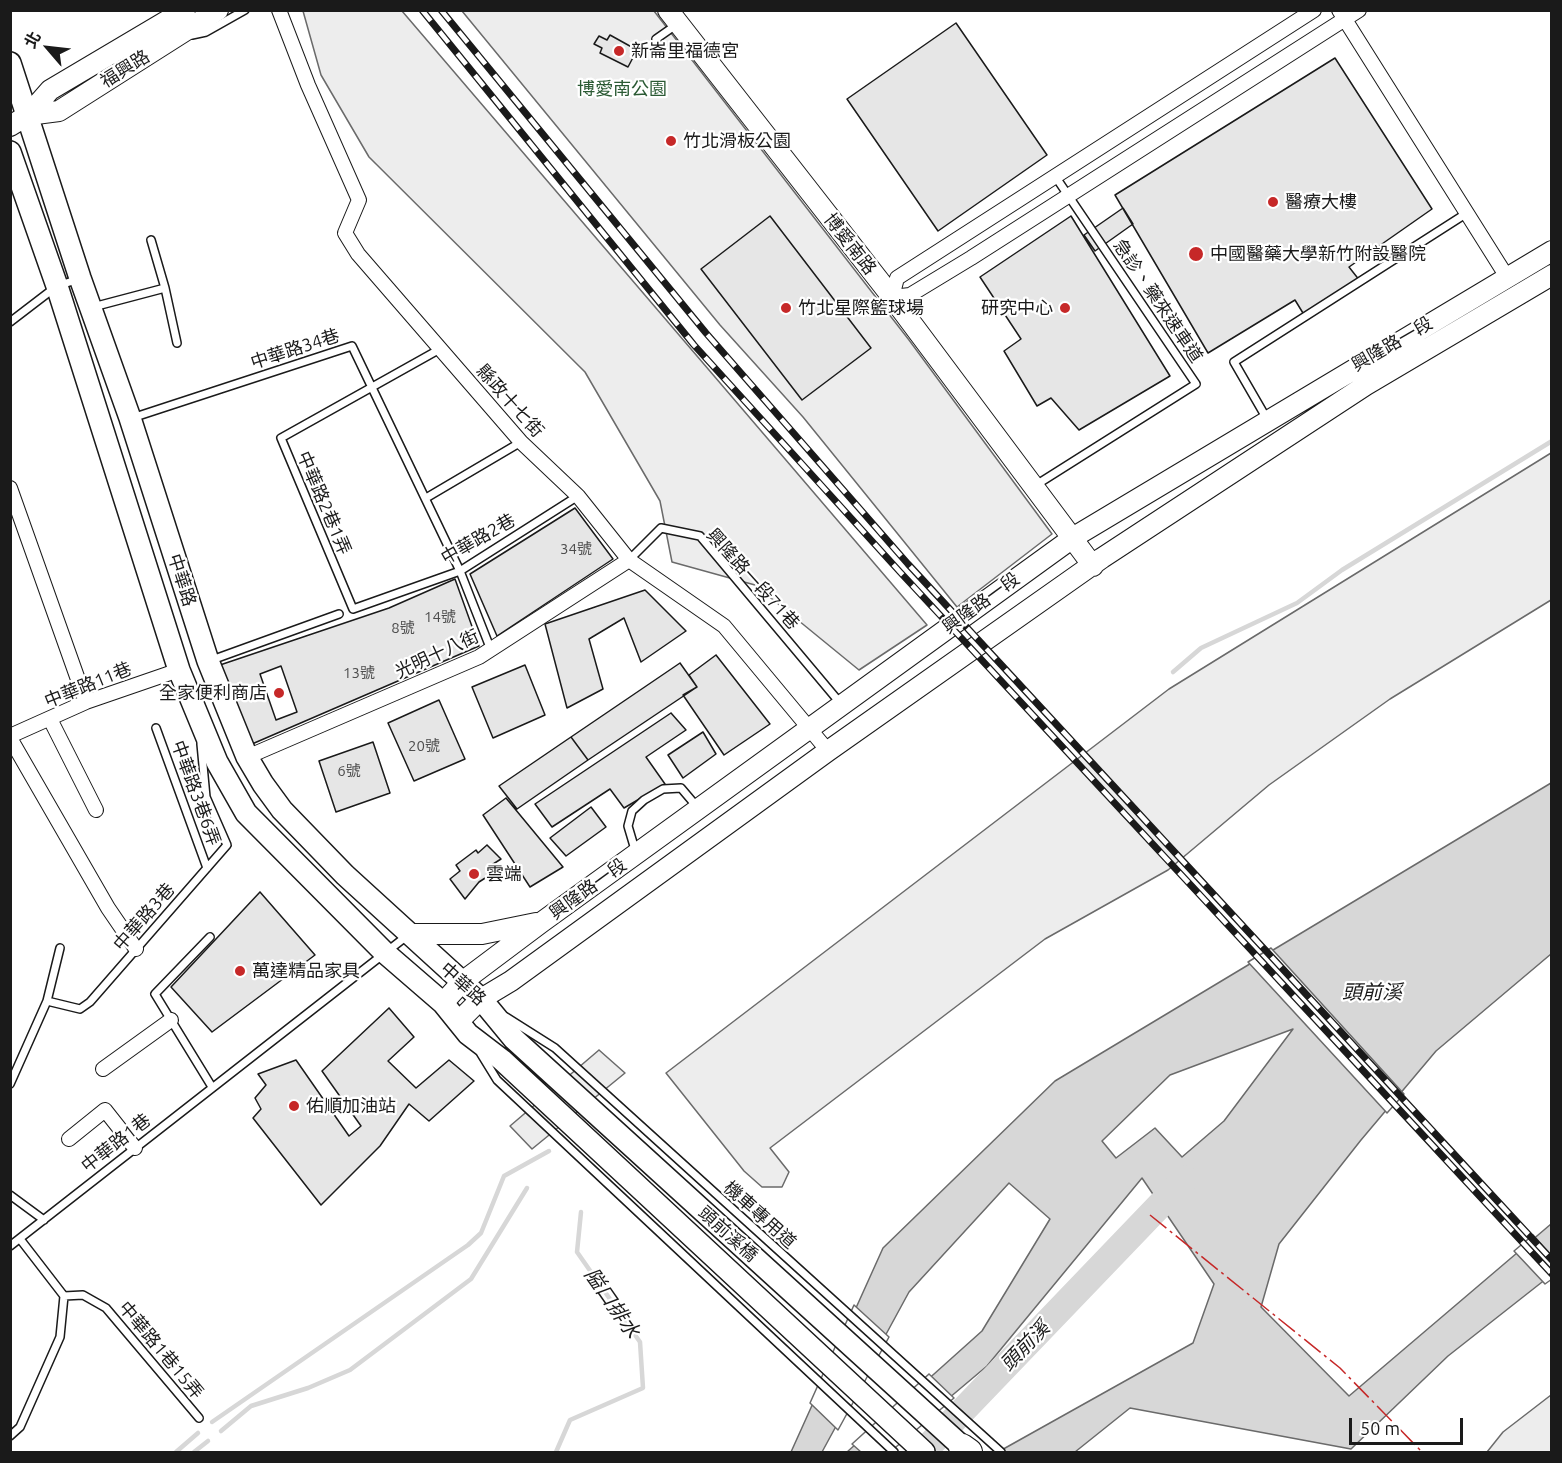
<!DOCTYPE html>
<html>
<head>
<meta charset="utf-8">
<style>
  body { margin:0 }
  #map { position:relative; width:1562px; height:1463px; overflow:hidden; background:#fff; font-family:Ubuntu,"Noto Sans TC",sans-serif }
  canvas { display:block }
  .frame { position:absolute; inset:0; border:12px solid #1a1a1a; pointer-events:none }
  .north { position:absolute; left:18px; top:18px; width:60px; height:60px; -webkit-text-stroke:4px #fff; paint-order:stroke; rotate:298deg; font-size:16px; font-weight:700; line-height:24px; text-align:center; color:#1a1a1a }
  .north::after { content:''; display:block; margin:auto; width:21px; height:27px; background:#1a1a1a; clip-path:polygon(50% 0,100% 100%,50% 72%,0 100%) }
  .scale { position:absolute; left:1349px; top:1418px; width:114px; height:27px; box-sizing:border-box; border:3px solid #1a1a1a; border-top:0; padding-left:8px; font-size:18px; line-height:21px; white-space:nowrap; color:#1a1a1a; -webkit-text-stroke:4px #fff; paint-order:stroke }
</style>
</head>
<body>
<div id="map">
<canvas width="1562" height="1463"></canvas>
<div class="frame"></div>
<div class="north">北</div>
<div class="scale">50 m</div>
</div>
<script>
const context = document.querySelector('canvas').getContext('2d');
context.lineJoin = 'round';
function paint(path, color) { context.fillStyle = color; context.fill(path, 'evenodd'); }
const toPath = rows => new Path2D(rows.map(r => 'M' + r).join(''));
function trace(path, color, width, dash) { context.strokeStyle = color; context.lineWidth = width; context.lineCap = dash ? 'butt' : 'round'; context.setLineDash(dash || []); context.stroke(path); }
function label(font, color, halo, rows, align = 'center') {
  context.font = font + ' Ubuntu,"Noto Sans TC",sans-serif'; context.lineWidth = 4.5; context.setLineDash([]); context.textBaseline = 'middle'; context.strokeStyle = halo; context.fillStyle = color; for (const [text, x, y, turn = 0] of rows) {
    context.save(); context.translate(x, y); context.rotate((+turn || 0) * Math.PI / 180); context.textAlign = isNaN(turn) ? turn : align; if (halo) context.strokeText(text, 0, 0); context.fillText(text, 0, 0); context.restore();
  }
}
const built = toPath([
  [303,11,402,11,927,625,859,670,755,585,672,562,660,501,585,372,369,157,321,75,303,11],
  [462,11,654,11,909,340,1052,534,957,607,803,417,720,325,462,11],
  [1551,453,1551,600,1390,699,1269,785,1168,870,1045,939,770,1148,789,1172,782,1187,762,1187,744,1171,666,1073,1169,689,1551,453],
  [599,1050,625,1073,532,1149,510,1126,599,1050],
  [1551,1395,1551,1452,1487,1452,1503,1432,1551,1395]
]);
paint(built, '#ededed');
trace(built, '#6a6a6a', 1.5);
const water = toPath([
  [1551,783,1551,954,1436,1051,1361,1140,1279,1244,1261,1307,1349,1396,1551,1224,1551,1275,1448,1356,1351,1449,1130,1408,1075,1452,998,1452,1193,1343,1214,1284,1142,1178,987,1366,885,1452,847,1452,982,1331,1050,1219,1009,1183,909,1292,822,1452,791,1452,883,1248,1055,1081,1551,783],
  [1293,1029,1224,1121,1182,1157,1155,1128,1116,1158,1102,1141,1170,1075,1293,1029]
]);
paint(water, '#d7d7d7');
trace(water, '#6a6a6a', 1.5);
const pier = toPath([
  [1271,948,1404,1094,1387,1113,1248,962,1271,948],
  [1533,1235,1551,1255,1552,1279,1545,1284,1514,1251,1533,1235],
  [854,1305,889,1337,838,1430,810,1403,854,1305],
  [929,1374,954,1398,890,1452,861,1452,852,1444,929,1374]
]);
paint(pier, '#fff');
trace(pier, '#6a6a6a', 1.5);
trace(toPath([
  [1173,672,1201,648,1297,603,1342,570,1552,441],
  [212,1422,468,1245,481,1233,504,1176,549,1151],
  [221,1431,251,1406,308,1388,350,1370,471,1279,527,1188],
  [176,1452,198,1433],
  [194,1452,208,1441],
  [556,1452,570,1420,643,1388,640,1342,577,1252,581,1212]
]), '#d7d7d7', 4.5);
trace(toPath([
  [923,1452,1185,1179]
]), '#d7d7d7', 27);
const building = toPath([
  [956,23,1047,155,938,231,847,99,956,23],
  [610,35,637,50,628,67,600,53,602,48,594,44,599,36,607,40,610,35],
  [1335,58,1432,209,1349,267,1360,281,1306,318,1295,300,1208,353,1115,195,1335,58],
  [1123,208,1133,224,1095,251,1084,235,1123,208],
  [770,216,871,348,802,400,701,269,770,216],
  [1071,216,1170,376,1079,430,1051,398,1037,406,1004,351,1021,339,980,277,1071,216],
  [575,508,613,559,497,636,470,574,575,508],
  [455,579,479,646,252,744,220,665,389,608,455,579],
  [645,590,686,631,641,662,624,618,589,639,603,689,567,708,545,624,645,590],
  [716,655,770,724,724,755,683,695,697,687,689,675,716,655],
  [680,663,697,687,588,760,571,737,680,663],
  [525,665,545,715,493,738,472,687,525,665],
  [281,666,297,712,276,720,260,674,281,666],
  [439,700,465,759,414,781,388,723,439,700],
  [671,713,686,730,646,757,665,784,624,808,610,789,552,827,535,804,671,713],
  [703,732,716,754,683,778,668,755,703,732],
  [571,737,588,760,517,809,499,786,571,737],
  [373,742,390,793,336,812,319,761,373,742],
  [506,798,563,867,530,887,483,815,506,798],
  [591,807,606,827,566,856,550,838,591,807],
  [487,845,501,859,490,866,496,871,479,882,465,899,450,879,460,871,456,865,476,850,478,853,487,845],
  [260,892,315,955,212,1032,171,987,260,892],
  [389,1008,414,1037,388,1061,416,1088,449,1060,474,1081,429,1121,409,1104,380,1146,321,1205,253,1118,261,1109,255,1098,266,1085,258,1074,296,1060,349,1136,361,1126,322,1071,389,1008]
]);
paint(building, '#e6e6e6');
trace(building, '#1a1a1a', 1.5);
const lane = toPath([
  [192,35,206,32,245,10],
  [656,39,676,25],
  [151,240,165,288],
  [93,307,165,288,177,343],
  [10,322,57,286,79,279],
  [440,349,281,438,353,609,460,571,578,496],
  [132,418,352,346,460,571,491,650],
  [1267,419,1234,362,1467,213],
  [1036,485,1196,384,1055,176],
  [426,498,521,442],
  [629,560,661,528,700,536,841,704],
  [209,661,339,614],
  [156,728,207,868],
  [636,853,628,826,632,811,644,800,663,789,681,788,698,808],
  [210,937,155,994,212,1087],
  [47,1001,80,1009,90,1002,227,845,206,797,201,744],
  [506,1017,555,1048,1001,1452],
  [481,1054,497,1080,894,1452],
  [10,1084,47,1001,60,948],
  [10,1195,44,1220],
  [10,1246,408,935],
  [64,1296,83,1295,106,1308,199,1418],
  [10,1436,20,1427,60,1337,64,1296,20,1239]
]);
const street = toPath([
  [279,10,308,85,359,200,345,233,358,254,521,442,578,496,629,560,724,626,828,751],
  [1314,10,897,278,892,297,910,295,971,258,1359,10],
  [1339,10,1507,277],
  [10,488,86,702],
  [50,719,96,810],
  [10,736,86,702,179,670],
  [10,738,108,908,136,949],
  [247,757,479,657,629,560],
  [103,1069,171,1020],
  [69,1139,105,1110,135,1148]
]);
const secondary = toPath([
  [668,10,892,297,1093,566],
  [28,115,59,111,218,10],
  [10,126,28,115,50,90,185,10],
  [409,934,482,934,536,923],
  [443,1003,462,982,542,922,1074,537,1552,251],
  [459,1021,481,999,511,981,828,751,1102,558,1366,385,1552,275]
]);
const primary = toPath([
  [10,63,80,278,130,418,208,661,247,757,263,784,282,810,345,875,481,999,514,1039,968,1452],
  [10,152,57,286,179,670,217,762,246,813,384,952,443,1003,468,1034,502,1060,924,1452]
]);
const highway = toPath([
  [962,1447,969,1452]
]);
trace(lane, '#1a1a1a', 10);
trace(street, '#1a1a1a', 16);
trace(secondary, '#1a1a1a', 22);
trace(primary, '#1a1a1a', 24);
trace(highway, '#1a1a1a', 28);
trace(lane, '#fff', 7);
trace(street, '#fff', 14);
trace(secondary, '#fff', 20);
trace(primary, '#fff', 21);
trace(highway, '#fff', 26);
const rail = toPath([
  [422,10,694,345,900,572,1552,1274],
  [441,10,706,333,908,564,1552,1260]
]);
trace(rail, '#1a1a1a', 7);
trace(rail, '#fff', 4.5, [14]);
trace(toPath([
  [1150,1215,1340,1368,1422,1452]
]), '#c62828', 1.5, [21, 4.5, 3, 4.5]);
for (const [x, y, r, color] of [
  [619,51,6,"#c62828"],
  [671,141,6,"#c62828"],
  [1273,202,6,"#c62828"],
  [1196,254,8,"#c62828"],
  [786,308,6,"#c62828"],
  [1065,308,6,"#c62828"],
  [279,693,6,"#c62828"],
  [474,874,6,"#c62828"],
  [240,971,6,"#c62828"],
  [294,1106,6,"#c62828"]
]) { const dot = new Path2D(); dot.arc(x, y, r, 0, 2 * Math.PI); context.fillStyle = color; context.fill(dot); trace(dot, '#fff', 2); }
label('15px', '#4d4d4d', null, [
  ["34號",576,549],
  ["14號",440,617],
  ["8號",403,628],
  ["13號",359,673],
  ["20號",424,746],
  ["6號",349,771]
]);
label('18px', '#1a1a1a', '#fff', [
  ["新崙里福德宮",631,51],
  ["竹北滑板公園",683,141],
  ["醫療大樓",1285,202],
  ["中國醫藥大學新竹附設醫院",1210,254],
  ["竹北星際籃球場",798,308],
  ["研究中心",1053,308,"right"],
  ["全家便利商店",267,693,"right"],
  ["雲端",486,874],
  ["萬達精品家具",252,971],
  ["佑順加油站",306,1106]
], 'left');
label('18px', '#1a1a1a', '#fff', [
  ["福興路",125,69,-32],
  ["博愛南路",850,244,52],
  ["急診、藥來速車道",1158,301,56],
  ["興隆路一段",1392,344,-30],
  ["中華路34巷",295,349,-18],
  ["縣政十七街",510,401,48],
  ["中華路2巷1弄",324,503,67],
  ["中華路2巷",478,539,-30],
  ["興隆路一段71巷",753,579,48],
  ["中華路",182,580,72],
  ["興隆路一段",981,603,-36],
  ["光明十八街",437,654,-25],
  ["中華路11巷",88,685,-22],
  ["中華路3巷6弄",196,793,70],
  ["興隆路一段",588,889,-36],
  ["中華路3巷",144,917,-49],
  ["中華路",463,984,42],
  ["中華路1巷",116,1143,-38],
  ["機車專用道",760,1215,42],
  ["頭前溪橋",728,1234,42],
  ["中華路1巷15弄",161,1350,50]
]);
label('18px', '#2b5a34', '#fff', [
  ["博愛南公園",622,89]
]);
label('italic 20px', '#1a1a1a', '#fff', [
  ["頭前溪",1372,992],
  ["隘口排水",612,1303,55],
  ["頭前溪",1025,1346,-46]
]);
</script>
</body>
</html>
